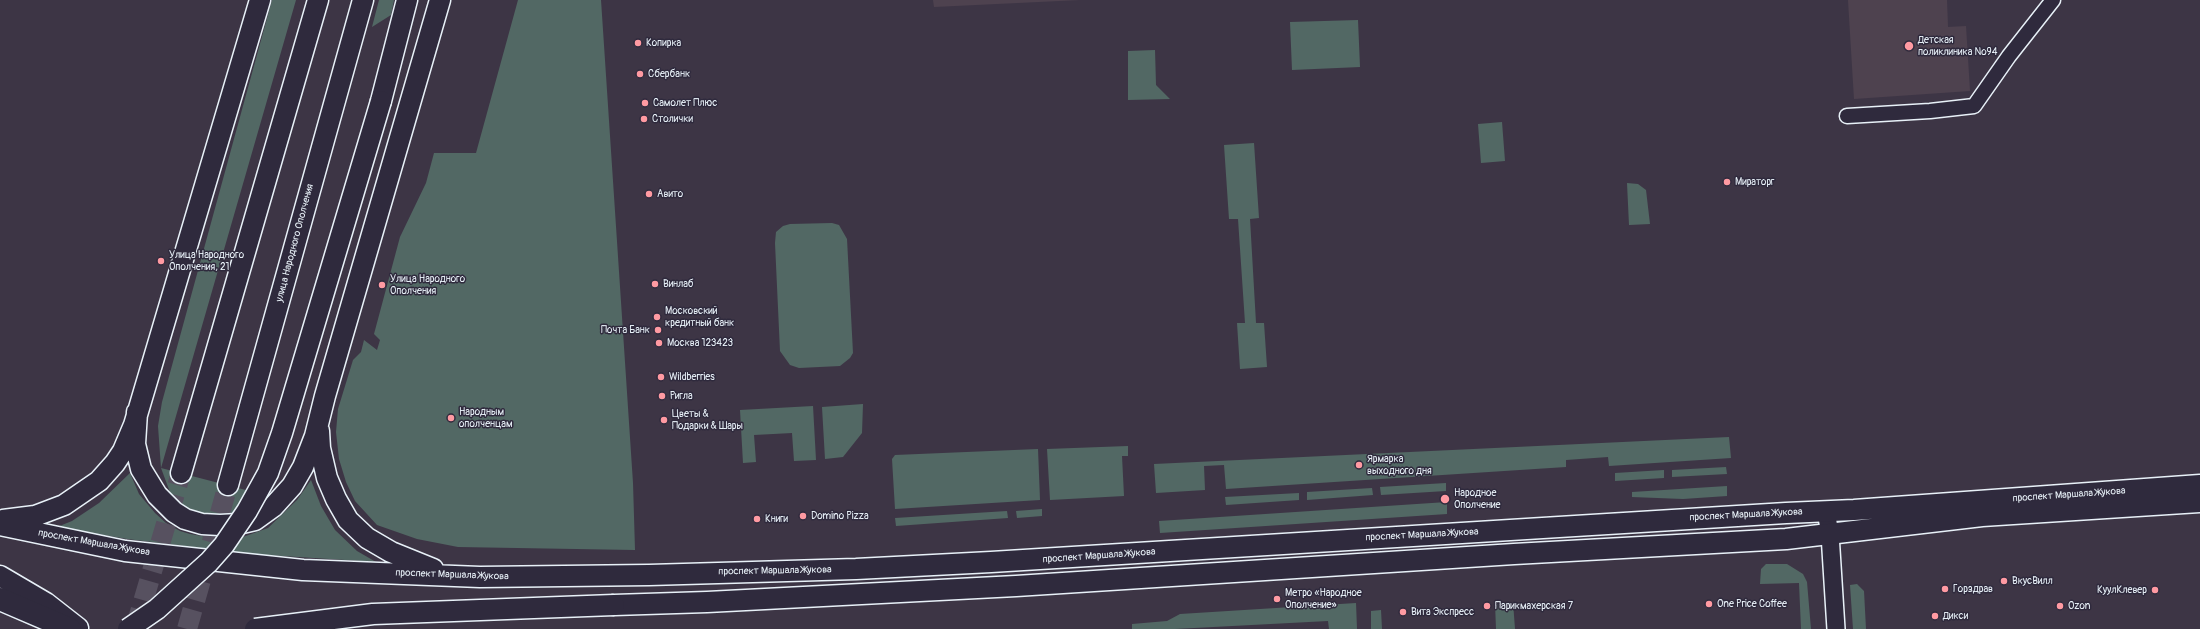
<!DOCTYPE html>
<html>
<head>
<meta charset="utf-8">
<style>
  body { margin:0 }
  canvas { display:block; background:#3d3545 }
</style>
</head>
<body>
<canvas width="2200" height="629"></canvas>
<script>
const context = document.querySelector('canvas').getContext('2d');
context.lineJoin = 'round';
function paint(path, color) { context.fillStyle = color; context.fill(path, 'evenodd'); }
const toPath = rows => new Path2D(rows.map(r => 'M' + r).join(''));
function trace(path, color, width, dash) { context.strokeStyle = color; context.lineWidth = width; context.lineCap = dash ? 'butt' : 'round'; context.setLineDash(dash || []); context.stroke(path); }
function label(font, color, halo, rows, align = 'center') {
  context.font = font + ' Pangolin,sans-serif'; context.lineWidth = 3; context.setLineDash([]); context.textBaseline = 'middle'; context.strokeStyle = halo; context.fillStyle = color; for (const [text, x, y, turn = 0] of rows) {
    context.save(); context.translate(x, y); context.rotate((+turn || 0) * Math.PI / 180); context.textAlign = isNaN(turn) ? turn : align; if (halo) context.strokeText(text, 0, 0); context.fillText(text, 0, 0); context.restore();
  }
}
paint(toPath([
  [933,0,1080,0,934,7],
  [1848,0,1947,0,1948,27,1966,26,1970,91,1854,99]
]), '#4e424f');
paint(toPath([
  [272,0,296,0,161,468,265,495,232,519,187,512,171,495,161,468,158,426,162,402],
  [379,0,394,0,391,15,372,27],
  [518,0,601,0,633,483,635,550,458,547,417,539,377,525,355,501,346,482,339,459,336,432,338,409,353,360,361,352,364,340,377,350,380,340,374,334,400,237,426,183,434,153,476,153],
  [1358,20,1360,67,1292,70,1290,22],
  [1155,50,1156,85,1170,99,1128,100,1128,51],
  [1502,122,1505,161,1481,163,1478,124],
  [1254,143,1259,218,1250,219,1256,323,1264,323,1267,367,1240,369,1237,323,1245,323,1238,219,1229,219,1224,145],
  [1627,183,1638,184,1646,190,1650,224,1629,225],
  [832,223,839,225,847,239,853,353,850,358,840,366,799,368,790,365,780,351,775,243,776,232,783,226,790,224],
  [863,404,862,433,843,457,825,459,822,407],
  [813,406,816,460,794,461,792,433,754,435,756,462,743,463,740,410],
  [1729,437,1731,458,1609,466,1608,457,1566,460,1566,467,1226,489,1224,465,1204,466,1205,490,1156,493,1154,464],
  [1128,446,1128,456,1122,456,1124,496,1050,500,1047,449],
  [1038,449,1040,500,895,509,892,459,895,455],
  [1726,467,1727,474,1672,477,1672,470],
  [1664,470,1664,478,1615,481,1615,473],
  [130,473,139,494,155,513,166,523,180,531,190,534,219,539,240,538,268,528,297,500,311,480,321,506,335,530,357,551,376,562,251,554,127,539,57,527,72,521,99,503],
  [1446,483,1446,491,1381,495,1380,487],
  [1727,486,1727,496,1683,499,1632,497,1632,492],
  [1372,488,1373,495,1307,500,1307,492],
  [1299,493,1299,500,1226,505,1225,497],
  [1447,502,1447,514,1160,533,1159,521],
  [1042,509,1042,516,1017,518,1016,511],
  [1007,511,1008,518,896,526,895,518],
  [1766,564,1787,564,1803,574,1807,582,1811,629,1801,629,1799,583,1760,584,1761,569],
  [1857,584,1864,591,1866,629,1853,629,1850,585],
  [1513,602,1515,629,1496,629,1495,603],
  [1356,603,1357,629,1329,629,1328,621,1175,629,1132,629,1132,624,1167,621,1180,614],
  [1381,610,1382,629,1371,629,1371,611]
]), '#526864');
trace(toPath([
  [135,629,181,473],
  [187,629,228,485]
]), '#575160', 20, [20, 10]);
const minor = toPath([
  [1847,116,1930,111,1974,106,2009,56,2053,0]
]);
const tertiary = toPath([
  [1826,511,1830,534,1836,629]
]);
const secondary = toPath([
  [381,101,407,0],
  [137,412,135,444,141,469,157,495,174,512,185,519,202,524,220,525,238,524,255,520,273,507,292,486,303,467,315,436,325,396,440,0],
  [319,431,320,448,327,478,336,499,348,520,367,538,391,552,433,569],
  [181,473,318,0],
  [228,485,363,0],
  [3,520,35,516,64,505,99,481,115,463,123,451,134,425,260,0],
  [0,525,125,551,303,570,480,577,649,575,856,569,991,562,1786,513,1854,510,2200,485],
  [0,576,46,603,78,628],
  [614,605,707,602,1016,586,1514,554,1786,539,1982,516,2200,502]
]);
const primary = toPath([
  [0,599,70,629]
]);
trace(minor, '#e8f1f8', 17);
trace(tertiary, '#e8f1f8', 20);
trace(secondary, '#e8f1f8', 23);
trace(primary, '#e8f1f8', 25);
trace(minor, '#2f2a3d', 14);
trace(tertiary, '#2f2a3d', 17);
trace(secondary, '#2f2a3d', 20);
trace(primary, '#2f2a3d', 22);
const secondaryBridge = toPath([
  [128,629,157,609,209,562,224,545,247,511,268,473,282,433,381,101],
  [255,629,373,614,614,605]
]);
trace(secondaryBridge, '#e8f1f8', 23, []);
trace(secondaryBridge, '#2f2a3d', 20);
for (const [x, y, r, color] of [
  [638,43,4,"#ff9aa2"],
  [1909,46,5,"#ff9aa2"],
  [640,74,4,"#ff9aa2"],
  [645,103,4,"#ff9aa2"],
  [644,119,4,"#ff9aa2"],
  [1727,182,4,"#ff9aa2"],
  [649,194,4,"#ff9aa2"],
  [161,261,4,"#ff9aa2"],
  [655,284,4,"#ff9aa2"],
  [382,285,4,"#ff9aa2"],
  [657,317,4,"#ff9aa2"],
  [658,330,4,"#ff9aa2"],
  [659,343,4,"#ff9aa2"],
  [661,377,4,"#ff9aa2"],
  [662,396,4,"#ff9aa2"],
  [451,418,4,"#ff9aa2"],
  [664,420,4,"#ff9aa2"],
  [1359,465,4,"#ff9aa2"],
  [1445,499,5,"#ff9aa2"],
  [803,516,4,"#ff9aa2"],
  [757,519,4,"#ff9aa2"],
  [2004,581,4,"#ff9aa2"],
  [1945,589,4,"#ff9aa2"],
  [2155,590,4,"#ff9aa2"],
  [1277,599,4,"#ff9aa2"],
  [1709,604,4,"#ff9aa2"],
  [1487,606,4,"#ff9aa2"],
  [2060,606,4,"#ff9aa2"],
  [1403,612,4,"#ff9aa2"],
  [1935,616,4,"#ff9aa2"]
]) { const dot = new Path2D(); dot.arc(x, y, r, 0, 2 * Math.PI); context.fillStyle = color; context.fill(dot); trace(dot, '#2f2a3d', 1.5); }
label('10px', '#e8f1f8', '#2f2a3d', [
  ["Детская",1918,40],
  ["поликлиника №94",1918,52],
  ["Копирка",646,43],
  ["Сбербанк",648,74],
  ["Самолет Плюс",653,103],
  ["Столички",652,119],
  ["Мираторг",1735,182],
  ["Авито",657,194],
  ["Улица Народного",169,255],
  ["Ополчения, 21",169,267],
  ["Улица Народного",390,279],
  ["Ополчения",390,291],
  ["Винлаб",663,284],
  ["Московский",665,311],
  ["кредитный банк",665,323],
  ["Почта Банк",650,330,"right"],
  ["Москва 123423",667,343],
  ["Wildberries",669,377],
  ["Ригла",670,396],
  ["Народным",459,412],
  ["ополченцам",459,424],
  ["Цветы &",672,414],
  ["Подарки & Шары",672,426],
  ["Ярмарка",1367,459],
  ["выходного дня",1367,471],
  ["Народное",1454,493],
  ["Ополчение",1454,505],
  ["Domino Pizza",811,516],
  ["Книги",765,519],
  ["ВкусВилл",2012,581],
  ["Горздрав",1953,589],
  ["КуулКлевер",2147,590,"right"],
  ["Метро «Народное",1285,593],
  ["Ополчение»",1285,605],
  ["One Price Coffee",1717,604],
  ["Парикмахерская 7",1495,606],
  ["Ozon",2068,606],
  ["Вита Экспресс",1411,612],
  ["Дикси",1943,616]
], 'left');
label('10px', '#e8f1f8', '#2f2a3d', [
  ["улица Народного Ополчения",295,243,-75],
  ["проспект Маршала Жукова",2069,495,-4],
  ["проспект Маршала Жукова",1746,515,-3],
  ["проспект Маршала Жукова",1422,535,-3],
  ["проспект Маршала Жукова",94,543,10],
  ["проспект Маршала Жукова",1099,556,-4],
  ["проспект Маршала Жукова",775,571,-1],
  ["проспект Маршала Жукова",452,575,2]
]);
</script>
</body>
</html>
